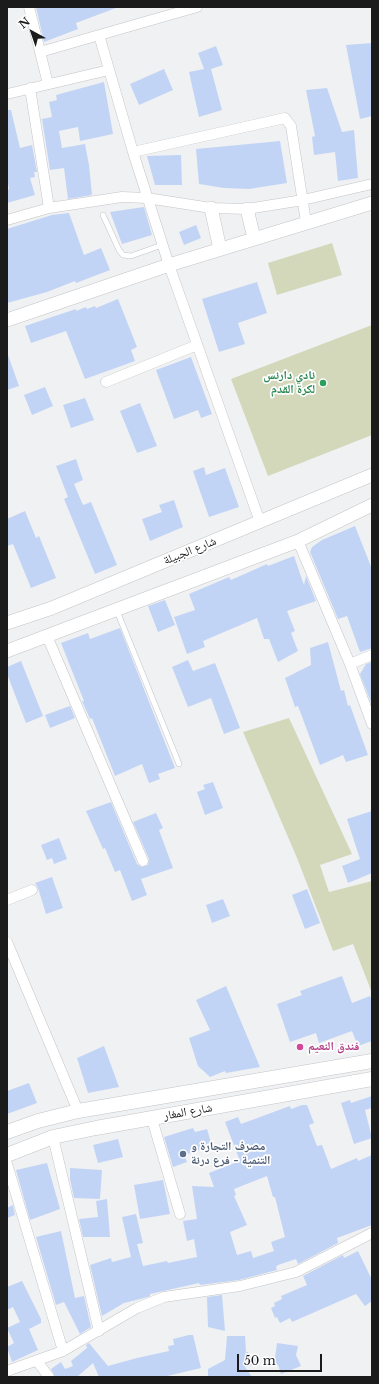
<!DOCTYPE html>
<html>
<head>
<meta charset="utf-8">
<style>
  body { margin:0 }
  #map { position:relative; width:379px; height:1384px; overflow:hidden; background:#f0f1f3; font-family:"Libre Baskerville",serif }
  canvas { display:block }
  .frame { position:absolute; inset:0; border:8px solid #1b1b1c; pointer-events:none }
  .north { position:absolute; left:12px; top:12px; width:40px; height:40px; -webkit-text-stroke:3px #fefeff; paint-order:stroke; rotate:320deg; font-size:11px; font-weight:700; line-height:16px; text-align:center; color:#1b1b1c }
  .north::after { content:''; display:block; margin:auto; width:14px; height:18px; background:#1b1b1c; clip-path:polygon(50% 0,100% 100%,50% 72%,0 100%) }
  .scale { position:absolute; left:237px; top:1354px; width:85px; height:18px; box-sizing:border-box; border:2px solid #1b1b1c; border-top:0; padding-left:5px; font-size:12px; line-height:14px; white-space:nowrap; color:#1b1b1c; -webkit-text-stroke:3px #fefeff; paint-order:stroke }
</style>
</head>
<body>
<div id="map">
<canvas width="379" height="1384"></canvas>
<div class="frame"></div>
<div class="north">N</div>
<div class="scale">50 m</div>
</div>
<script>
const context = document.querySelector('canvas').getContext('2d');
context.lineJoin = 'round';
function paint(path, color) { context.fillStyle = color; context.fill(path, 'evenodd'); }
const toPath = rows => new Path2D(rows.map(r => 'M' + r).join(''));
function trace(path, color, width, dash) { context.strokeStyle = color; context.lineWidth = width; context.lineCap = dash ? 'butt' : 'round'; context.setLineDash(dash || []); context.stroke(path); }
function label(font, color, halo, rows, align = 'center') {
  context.font = font + ' "Libre Baskerville","Noto Naskh Arabic",serif'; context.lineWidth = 3.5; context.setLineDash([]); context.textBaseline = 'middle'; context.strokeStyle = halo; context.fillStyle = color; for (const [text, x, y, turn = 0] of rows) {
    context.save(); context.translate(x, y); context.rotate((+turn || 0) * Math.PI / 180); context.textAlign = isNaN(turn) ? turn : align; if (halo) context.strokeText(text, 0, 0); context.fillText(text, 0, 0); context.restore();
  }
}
paint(toPath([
  [332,243,342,275,277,295,268,263],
  [372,325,372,435,268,476,231,379],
  [289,718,352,854,320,865,329,892,372,881,372,993,353,944,333,951,297,858,243,732]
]), '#d3d8bb');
paint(toPath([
  [36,7,116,7,116,8,76,23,78,29,44,42],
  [372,43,372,116,360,119,346,45],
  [216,46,223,65,211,69,222,110,199,117,189,72,204,69,198,53],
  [164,69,173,90,139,105,130,84],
  [104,82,113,134,80,141,78,127,59,131,62,148,85,144,89,165,92,195,68,199,64,168,50,170,42,119,52,117,49,102,57,100,56,95],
  [327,88,342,132,354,130,358,178,338,181,335,152,314,155,312,137,315,136,306,90],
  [7,110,11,110,20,148,32,145,37,172,34,172,35,177,30,178,35,195,7,203,7,190,9,189,7,177],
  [280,141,287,183,249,189,224,188,199,184,196,149],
  [181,155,182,185,155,185,147,156],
  [144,207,152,235,122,244,110,212],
  [69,213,84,255,101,248,110,270,76,283,75,281,47,292,7,303,7,229,52,215],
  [196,225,201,238,184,245,179,232],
  [257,282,267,313,238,323,245,344,219,352,202,299],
  [118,299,137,347,131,350,135,361,85,379,66,331,31,343,25,326,76,309,76,311,86,307,87,309,95,306,96,308],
  [8,355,19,386,7,390,7,356],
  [191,357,212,414,201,418,198,410,174,419,156,370],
  [45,387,53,406,32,415,24,395],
  [85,398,94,420,71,428,63,405],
  [140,403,157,446,137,453,120,411],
  [76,459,83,480,74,484,83,505,91,502,117,565,95,574,64,499,68,497,56,466],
  [204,467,206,475,225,468,239,507,209,517,193,471],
  [174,500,183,527,150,541,142,519,162,512,159,505],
  [25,511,36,538,39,536,56,578,31,588,13,544,7,546,7,519],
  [355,526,372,569,372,648,360,652,347,616,338,619,310,552,312,547,322,540],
  [294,556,304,585,306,576,316,601,287,611,295,631,291,633,298,651,278,662,269,639,264,639,257,618,203,641,205,647,187,654,174,617,195,610,189,594,229,577,231,580,267,564,268,566],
  [165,600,175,625,158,632,148,606],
  [120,628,175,768,158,774,160,779,149,783,142,764,115,776,92,718,90,719,82,701,84,701,61,643,88,633,90,639],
  [328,642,341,691,344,690,348,706,350,705,368,755,346,762,343,755,320,765,298,706,295,707,285,678,311,665,310,648],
  [188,660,193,671,215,663,240,728,224,734,211,698,188,707,172,667],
  [21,661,43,716,26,723,7,674,7,667],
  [372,662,372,705,360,674,366,664],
  [70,706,75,718,50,728,45,715],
  [213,782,223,808,205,815,197,792,205,789,203,785],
  [111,802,137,864,142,867,148,865,149,859,133,822,156,813,163,828,159,830,173,868,141,879,147,895,132,901,120,870,115,872,105,848,103,849,86,811],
  [372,811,372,873,348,883,342,866,360,859,347,819],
  [59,838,67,859,54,864,52,858,47,860,41,845],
  [52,877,63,908,46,914,38,888,35,883],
  [307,889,320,923,305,929,292,895],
  [223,899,230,916,212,923,206,905],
  [342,976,352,1003,370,996,372,1002,372,1041,358,1046,352,1031,319,1043,316,1033,290,1042,277,1004,302,995,300,991],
  [226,986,260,1067,226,1073,225,1071,210,1077,198,1066,189,1038,210,1030,196,1000],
  [104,1046,119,1087,88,1093,77,1058],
  [29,1083,37,1103,7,1114,7,1091],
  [372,1096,372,1108,365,1110,372,1138,354,1144,341,1103,350,1100,351,1103],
  [302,1105,307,1105,314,1123,309,1125,317,1146,322,1145,331,1169,357,1158,358,1161,372,1155,372,1225,337,1238,338,1243,298,1264,296,1259,278,1265,276,1267,277,1270,239,1280,200,1285,199,1283,150,1294,150,1296,148,1297,124,1303,102,1316,90,1265,111,1258,112,1262,131,1257,122,1217,136,1214,143,1243,137,1244,143,1266,167,1261,168,1263,197,1257,194,1239,187,1241,183,1221,197,1219,192,1186,214,1187,209,1173,240,1161,225,1122,238,1117,241,1124,290,1106,291,1109],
  [267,1176,273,1197,275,1197,285,1237,271,1242,274,1251,253,1258,251,1251,237,1255,230,1232,247,1225,234,1196,236,1195,234,1189],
  [193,1128,195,1132,207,1129,212,1146,184,1155,187,1162,173,1167,164,1137],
  [118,1139,123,1157,98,1163,93,1145],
  [47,1163,60,1209,30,1220,16,1170],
  [70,1168,102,1170,100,1199,74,1198,70,1179],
  [163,1180,170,1214,140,1219,134,1185],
  [107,1199,110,1237,83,1237,79,1219,98,1217,96,1201],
  [13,1205,15,1215,7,1218,7,1208],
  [61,1231,75,1298,84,1296,91,1327,80,1334,64,1302,56,1305,36,1237],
  [358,1251,372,1280,372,1301,365,1306,356,1294,292,1322,290,1318,280,1323,277,1317,275,1318,271,1308,275,1306,274,1303,282,1299,281,1296,307,1285,303,1276,343,1255,344,1258],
  [22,1281,41,1319,41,1323,29,1329,38,1350,12,1362,7,1347,14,1343,7,1328,20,1322,13,1307,7,1310,7,1287],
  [222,1295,225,1331,208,1327,207,1297],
  [189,1335,193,1335,201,1368,163,1377,99,1377,93,1363,77,1377,55,1377,51,1369,61,1362,65,1369,73,1366,71,1361,87,1348,86,1345,89,1343,108,1366,137,1358,169,1351,168,1346,174,1345,173,1339],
  [227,1336,245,1336,246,1352,248,1352,249,1357,255,1356,257,1364,245,1367,252,1377,208,1377,208,1369,225,1360],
  [277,1343,298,1346,296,1355,301,1366,281,1374,278,1365,274,1366]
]), '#c2d4f5');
const service = toPath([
  [103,215,119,250,123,255,131,256,162,245],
  [117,611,179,764]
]);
const minor = toPath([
  [29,7,48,84],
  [99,35,133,152,169,265,260,522],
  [40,52,197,7],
  [30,88,49,208],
  [7,94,109,70],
  [133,152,285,118,291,126,306,222],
  [7,220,49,208,122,197,147,198,211,208,247,209,303,200,372,184],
  [106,382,197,345],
  [298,541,350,664,372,724],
  [47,636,143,861],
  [350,664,372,655],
  [7,900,32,890],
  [7,942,78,1111],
  [152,1119,180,1214],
  [53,1137,99,1331],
  [7,1164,63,1351],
  [37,1361,49,1377],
  [7,1371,63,1351,137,1308,164,1297,240,1286,296,1272,372,1233]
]);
const tertiary = toPath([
  [211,208,220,249],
  [247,209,254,238],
  [7,320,169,265,372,203],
  [7,623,52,608,372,475],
  [7,651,298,541,372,505]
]);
const secondary = toPath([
  [7,1132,38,1121,78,1111,372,1061],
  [7,1155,53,1137,96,1128,372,1079]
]);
trace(service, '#c3c4c6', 6);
trace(minor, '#c3c4c6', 11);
trace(tertiary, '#c3c4c6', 14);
trace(secondary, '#c3c4c6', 15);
trace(service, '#fff', 5);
trace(minor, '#fff', 10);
trace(tertiary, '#fff', 13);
trace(secondary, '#fff', 14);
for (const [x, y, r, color] of [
  [323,383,4,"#2e9e5b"],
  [300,1047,4,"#d1479c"],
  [183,1154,4,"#5c6f8a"]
]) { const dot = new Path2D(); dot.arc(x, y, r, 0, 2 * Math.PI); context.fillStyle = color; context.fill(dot); trace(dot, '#fefeff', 1.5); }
label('bold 12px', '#27864d', '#fefeff', [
  ["نادي دارنس",315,376],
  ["لكرة القدم",315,390]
], 'right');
label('12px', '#1b1b1c', '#fefeff', [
  ["شارع الجبيلة",190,551,-22],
  ["شارع المغار",188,1112,-10]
]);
label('bold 12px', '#b23c85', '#fefeff', [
  ["فندق النعيم",308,1047]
], 'left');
label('bold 12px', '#4e5e75', '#fefeff', [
  ["مصرف التجارة و",191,1147],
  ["التنمية - فرع درنة",191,1161]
], 'left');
</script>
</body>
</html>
